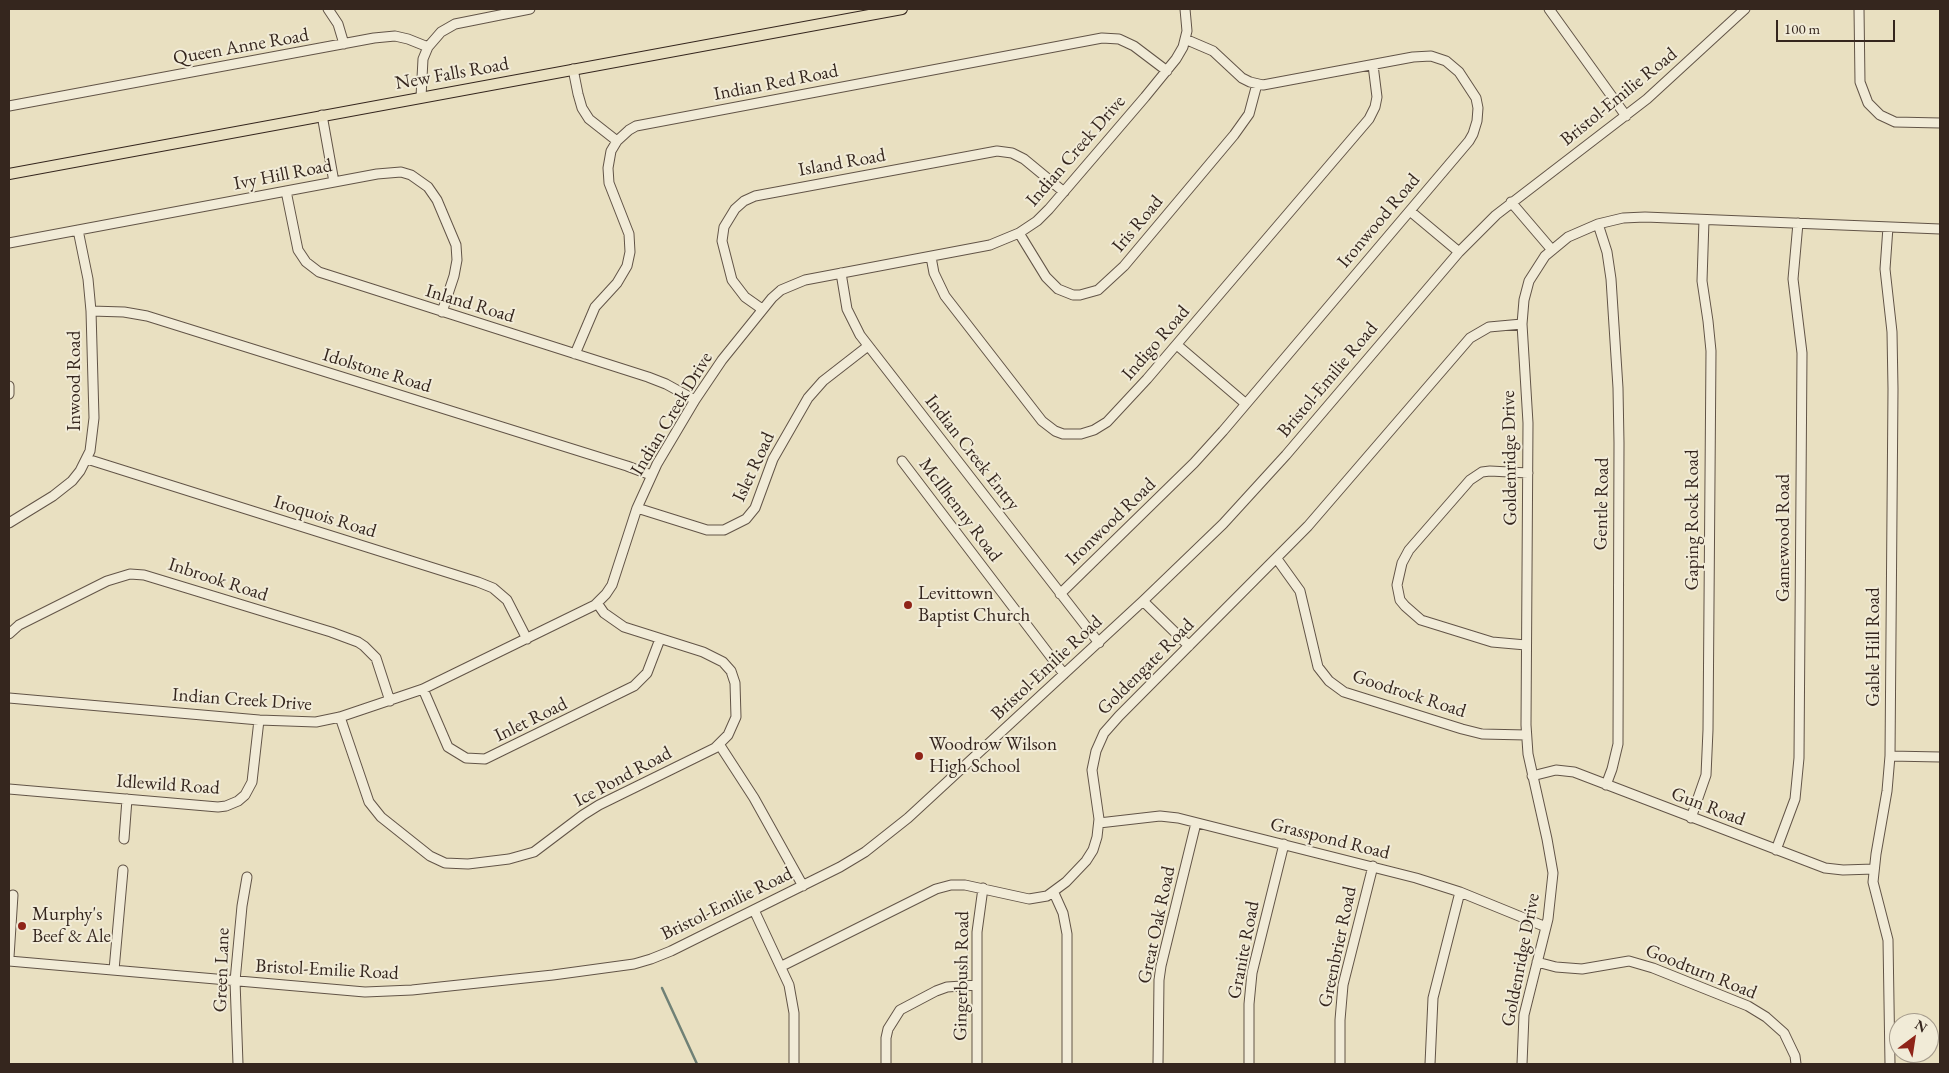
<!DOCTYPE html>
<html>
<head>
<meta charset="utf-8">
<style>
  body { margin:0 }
  #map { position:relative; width:1949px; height:1073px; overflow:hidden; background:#e9e0c1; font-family:"EB Garamond",serif }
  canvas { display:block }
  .frame { position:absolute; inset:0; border:10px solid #35261e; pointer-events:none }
  .north { position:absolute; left:1889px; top:1013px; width:50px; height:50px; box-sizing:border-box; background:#f1ebd7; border:1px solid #a69c8d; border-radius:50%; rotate:31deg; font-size:14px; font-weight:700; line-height:20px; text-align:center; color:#35261e }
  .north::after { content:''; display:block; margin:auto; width:18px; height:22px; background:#8f2418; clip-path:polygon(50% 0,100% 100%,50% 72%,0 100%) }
  .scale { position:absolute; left:1776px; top:20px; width:119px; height:22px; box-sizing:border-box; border:2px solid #35261e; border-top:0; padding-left:6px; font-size:15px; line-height:18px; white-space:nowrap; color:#35261e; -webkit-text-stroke:4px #f1ebd7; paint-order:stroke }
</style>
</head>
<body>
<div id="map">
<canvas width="1949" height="1073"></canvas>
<div class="frame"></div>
<div class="north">N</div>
<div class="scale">100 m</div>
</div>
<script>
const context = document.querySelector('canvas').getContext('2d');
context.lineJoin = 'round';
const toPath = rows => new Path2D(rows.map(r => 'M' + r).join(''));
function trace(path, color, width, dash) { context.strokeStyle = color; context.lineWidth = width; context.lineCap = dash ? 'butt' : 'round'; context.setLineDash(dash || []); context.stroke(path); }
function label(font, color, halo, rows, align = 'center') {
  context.font = font + ' "EB Garamond",serif'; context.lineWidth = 4; context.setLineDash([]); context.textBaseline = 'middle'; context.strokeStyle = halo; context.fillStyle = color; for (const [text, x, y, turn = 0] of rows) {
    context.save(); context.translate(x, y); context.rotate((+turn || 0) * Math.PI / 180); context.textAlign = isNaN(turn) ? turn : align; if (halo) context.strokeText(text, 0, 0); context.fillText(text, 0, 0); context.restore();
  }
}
trace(toPath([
  [662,988,697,1064]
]), '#708176', 2.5);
const minor = toPath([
  [328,9,338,24,344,44],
  [1549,9,1626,116],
  [1859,9,1860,82,1868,103,1880,115,1895,122,1940,123],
  [573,69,578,94,582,108,589,119,617,141],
  [421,97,423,59,428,47,441,32,455,24,530,9],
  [9,106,374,38,395,36,408,39,428,47],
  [322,115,334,182],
  [286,191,298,250,306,262,319,272,648,377,666,384,695,400],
  [1511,202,1552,250],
  [1410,211,1459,252],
  [1598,224,1607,252,1611,279,1618,388,1619,443,1618,744,1612,769,1606,785],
  [1888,227,1885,269,1892,332,1893,389,1890,756,1887,791,1876,854,1873,882,1888,940,1890,1064],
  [1019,233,1046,277,1058,289,1073,295,1080,295,1098,290,1124,266,1234,135,1249,114,1257,84],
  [9,243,377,174,401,172,411,175,428,187,437,200,456,245,457,260,454,276,442,312],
  [931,257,934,273,945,296,1042,421,1055,431,1063,434,1081,434,1094,430,1107,422,1147,379,1369,119,1375,107,1377,97,1373,65],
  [841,273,847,309,860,335,1099,643],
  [762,309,745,297,732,280,722,241,724,227,735,209,744,201,755,196,997,151,1012,153,1024,159,1064,192],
  [91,311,124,312,147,316,627,466,651,475],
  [1177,345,1246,404],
  [575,354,595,307,617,283,627,266,630,252,629,234,609,183,608,168,611,151,617,141,629,130,636,126,1102,38,1119,39,1134,46,1167,71],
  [9,386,9,394],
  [87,459,478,582,493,588,507,600,527,639],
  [902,461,1064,674],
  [637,508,707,530,724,530,746,519,755,508,773,459,808,398,823,381,868,346],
  [9,523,53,496,72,481,80,471,90,451,94,418,91,311,88,279,78,230],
  [1277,559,1300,591,1318,667,1329,681,1344,692,1462,729,1482,734,1526,735],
  [1060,594,1194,463,1223,431,1469,141,1473,134,1477,121,1478,108,1476,98,1459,72,1446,61,1431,56,1413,57,1263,85,1250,82,1242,78,1213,51,1185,39],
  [1143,601,1189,646],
  [9,634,19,625,107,581,130,574,144,575,331,632,358,642,364,646,376,658,390,701],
  [1526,645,1492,642,1421,620,1405,606,1400,600,1397,585,1402,563,1409,550,1470,480,1482,472,1490,471,1528,473],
  [423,689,448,747,466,758,485,759,634,686,647,673,660,639],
  [9,698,259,720,316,722,340,717,423,689,595,605,606,594,612,585,637,508,657,464,695,400,722,360,772,298,781,290,805,280,990,245,1019,233,1037,221,1049,209,1145,97,1176,59,1183,47,1187,31,1185,9],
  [340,717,369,802,381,817,430,856,445,863,468,864,509,859,534,852,583,815,599,805,715,748,728,735,736,717,735,683,731,671,723,662,703,652,624,627,604,613,597,603],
  [719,744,754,798,803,886],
  [1890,756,1940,757],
  [1532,776,1556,770,1574,772,1825,868,1843,870,1874,869],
  [9,789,218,807,226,806,238,801,245,795,252,782,259,720],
  [1691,818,1706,775,1708,730,1711,351,1708,321,1702,281,1704,220],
  [1099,823,1160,816,1178,818,1416,878,1460,892,1546,927],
  [124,839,127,799],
  [1776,850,1795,799,1799,758,1802,353,1793,279,1798,223],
  [1054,893,1063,913,1067,934,1067,1064],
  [754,910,789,985,794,1013,794,1064],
  [9,957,13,895],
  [9,961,365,992,412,990,553,975,634,964,651,959,671,951,840,867,865,852,908,818,1143,601,1223,524,1286,455,1459,252,1496,215,1647,99,1745,9],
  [1537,962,1556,967,1582,969,1629,961,1653,968,1748,1006,1766,1017,1784,1033,1795,1056,1796,1064],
  [782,966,936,889,951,885,965,885,1029,899,1047,896,1066,882,1086,861,1093,850,1097,837,1099,819,1092,770,1096,751,1104,733,1119,716,1308,526,1470,338,1489,327,1522,324],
  [114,970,123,870],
  [238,1064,235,981,242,906,247,877],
  [886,1064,886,1038,888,1029,900,1010,936,991,947,987,977,985],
  [977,1064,977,932,983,888],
  [1158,1064,1159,980,1161,966,1196,823],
  [1249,1064,1249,1004,1252,973,1284,844],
  [1340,1064,1340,1020,1343,985,1373,866],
  [1430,1064,1433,998,1460,892],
  [1522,1064,1524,1015,1548,919,1553,873,1547,839,1528,754,1526,725,1528,423,1522,324,1524,300,1529,281,1545,256,1568,237,1598,224,1623,218,1645,217,1940,229]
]);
const major = toPath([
  [9,174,902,9]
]);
trace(minor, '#625447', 11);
trace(major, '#35261e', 12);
trace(minor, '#f1ebd7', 9);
trace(major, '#e9e0c1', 10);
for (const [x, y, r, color] of [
  [908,605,5,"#8f2418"],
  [919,756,5,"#8f2418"],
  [22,926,5,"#8f2418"]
]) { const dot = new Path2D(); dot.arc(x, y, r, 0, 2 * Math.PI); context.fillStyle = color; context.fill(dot); trace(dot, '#f1ebd7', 2); }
label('19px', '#35261e', '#f1ebd7', [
  ["Queen Anne Road",241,47,-10],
  ["New Falls Road",452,74,-10],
  ["Indian Red Road",776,83,-11],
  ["Bristol-Emilie Road",1619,97,-39],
  ["Indian Creek Drive",1076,151,-49],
  ["Island Road",842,163,-10],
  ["Ivy Hill Road",283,175,-11],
  ["Ironwood Road",1379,221,-50],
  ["Iris Road",1138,224,-50],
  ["Inland Road",470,304,17],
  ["Indigo Road",1156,343,-49],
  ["Idolstone Road",377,371,17],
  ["Bristol-Emilie Road",1328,380,-50],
  ["Inwood Road",75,381,-90],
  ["Indian Creek Drive",672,414,-59],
  ["Indian Creek Entry",972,453,52],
  ["Goldenridge Drive",1510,458,-91],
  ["Islet Road",754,467,-65],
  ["Gentle Road",1602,504,-89],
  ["McIlhenny Road",960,510,53],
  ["Iroquois Road",325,517,17],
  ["Gaping Rock Road",1693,520,-90],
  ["Ironwood Road",1111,522,-44],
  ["Gamewood Road",1784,538,-90],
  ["Inbrook Road",218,580,18],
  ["Gable Hill Road",1874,647,-90],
  ["Goldengate Road",1146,667,-45],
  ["Bristol-Emilie Road",1047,668,-43],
  ["Goodrock Road",1409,694,18],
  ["Indian Creek Drive",242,700,4],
  ["Inlet Road",531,720,-26],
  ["Ice Pond Road",623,777,-28],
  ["Idlewild Road",168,785,4],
  ["Gun Road",1708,807,21],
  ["Grasspond Road",1330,839,14],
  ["Bristol-Emilie Road",727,904,-26],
  ["Great Oak Road",1157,925,-78],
  ["Greenbrier Road",1338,947,-78],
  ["Granite Road",1244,950,-79],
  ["Goldenridge Drive",1521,960,-79],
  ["Green Lane",222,970,-88],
  ["Bristol-Emilie Road",327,970,3],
  ["Goodturn Road",1701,972,22],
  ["Gingerbush Road",962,976,-89]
]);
label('19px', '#35261e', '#f1ebd7', [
  ["Levittown",918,594],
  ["Baptist Church",918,616],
  ["Woodrow Wilson",929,745],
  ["High School",929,767],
  ["Murphy's",32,915],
  ["Beef & Ale",32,937]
], 'left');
</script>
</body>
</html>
